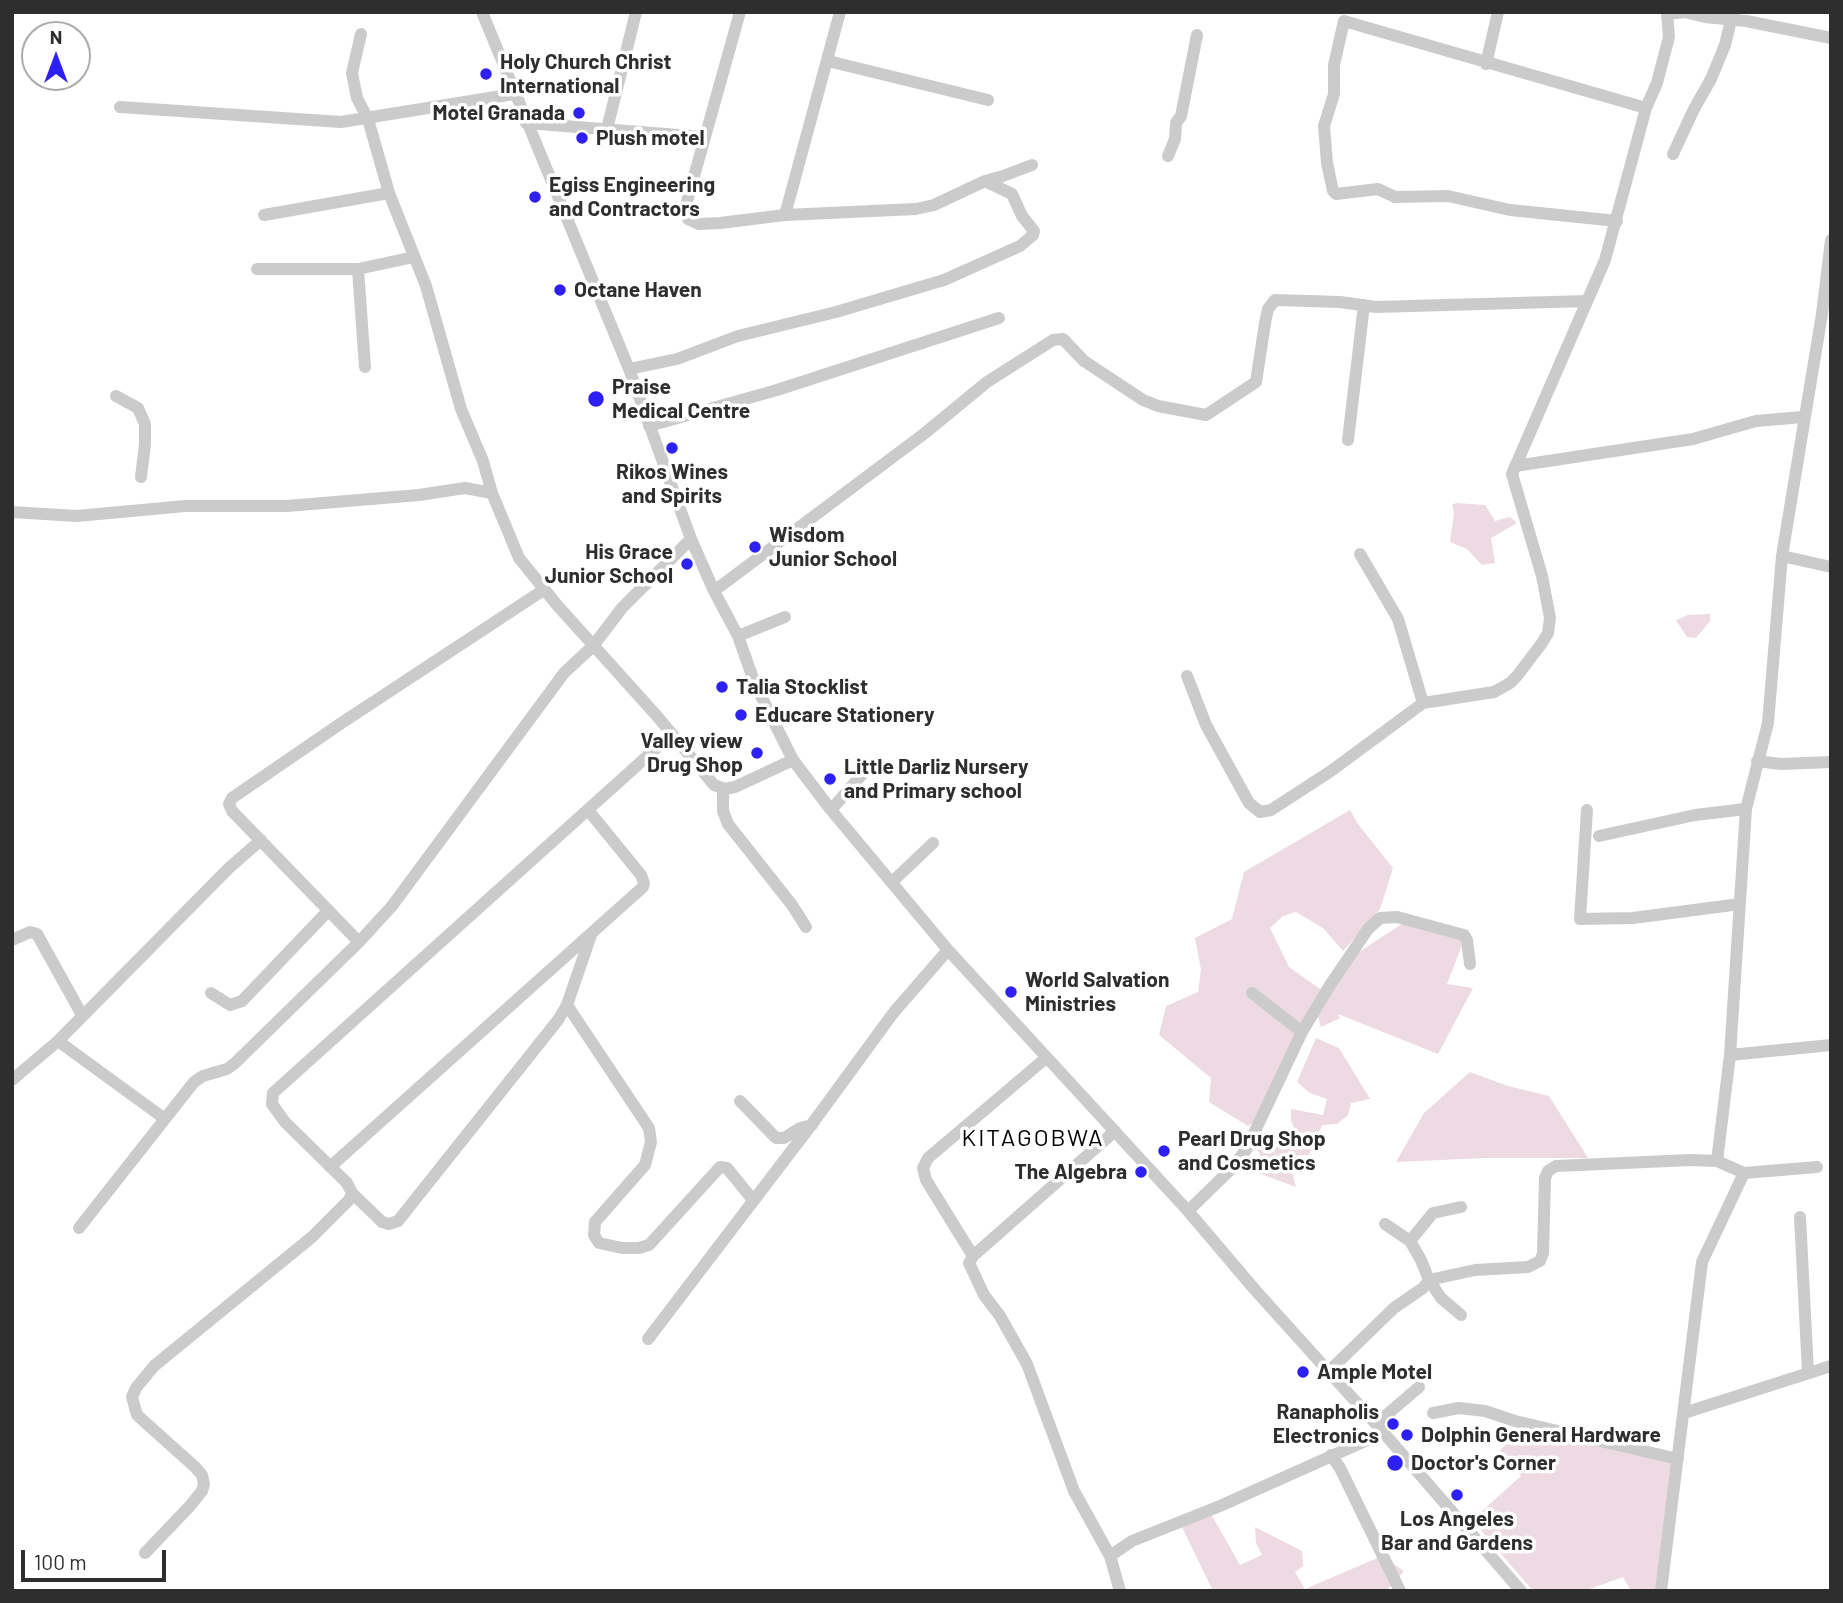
<!DOCTYPE html>
<html>
<head>
<meta charset="utf-8">
<style>
  body { margin:0 }
  #map { position:relative; width:1843px; height:1603px; overflow:hidden; background:#fff; font-family:Barlow,sans-serif }
  canvas { display:block }
  .frame { position:absolute; inset:0; border:14px solid #2e2e2e; pointer-events:none }
  .north { position:absolute; left:21px; top:21px; width:70px; height:70px; box-sizing:border-box; background:#fff; border:2px solid #ababab; border-radius:50%; rotate:0deg; font-size:19px; font-weight:700; line-height:28px; text-align:center; color:#2e2e2e }
  .north::after { content:''; display:block; margin:auto; width:24px; height:32px; background:#2d20f5; clip-path:polygon(50% 0,100% 100%,50% 72%,0 100%) }
  .scale { position:absolute; left:21px; top:1550px; width:145px; height:32px; box-sizing:border-box; border:4px solid #2e2e2e; border-top:0; padding-left:9px; font-size:21px; line-height:24px; white-space:nowrap; color:#2e2e2e; -webkit-text-stroke:5px #fff; paint-order:stroke }
</style>
</head>
<body>
<div id="map">
<canvas width="1843" height="1603"></canvas>
<div class="frame"></div>
<div class="north">N</div>
<div class="scale">100 m</div>
</div>
<script>
const context = document.querySelector('canvas').getContext('2d');
context.lineJoin = 'round';
function paint(path, color) { context.fillStyle = color; context.fill(path, 'evenodd'); }
const toPath = rows => new Path2D(rows.map(r => 'M' + r).join(''));
function trace(path, color, width, dash) { context.strokeStyle = color; context.lineWidth = width; context.lineCap = dash ? 'butt' : 'round'; context.setLineDash(dash || []); context.stroke(path); }
function label(font, color, halo, rows, align = 'center') {
  context.font = font + ' Barlow,sans-serif'; context.lineWidth = 7; context.setLineDash([]); context.textBaseline = 'middle'; context.strokeStyle = halo; context.fillStyle = color; for (const [text, x, y, turn = 0] of rows) {
    context.save(); context.translate(x, y); context.rotate((+turn || 0) * Math.PI / 180); context.textAlign = isNaN(turn) ? turn : align; if (halo) context.strokeText(text, 0, 0); context.fillText(text, 0, 0); context.restore();
  }
}
paint(toPath([
  [1456,503,1485,505,1495,521,1510,517,1517,523,1491,538,1495,563,1482,565,1467,549,1450,542,1454,513,1452,505],
  [1710,614,1710,621,1696,638,1687,637,1676,620,1688,615],
  [1350,810,1358,824,1393,868,1380,909,1343,951,1323,928,1296,912,1283,916,1270,928,1289,967,1323,991,1258,1119,1248,1126,1209,1102,1211,1078,1159,1035,1166,1006,1198,992,1201,970,1195,938,1232,919,1244,872],
  [1405,922,1464,940,1447,984,1473,988,1438,1054,1338,1014,1340,1018,1321,1027,1317,1013,1359,952],
  [1316,1038,1339,1048,1370,1099,1351,1103,1348,1115,1337,1124,1322,1125,1309,1155,1299,1155,1290,1164,1296,1187,1250,1170,1260,1154,1256,1148,1260,1142,1282,1144,1295,1131,1291,1120,1291,1109,1323,1115,1327,1099,1310,1093,1297,1082],
  [1470,1072,1508,1086,1549,1096,1588,1158,1486,1158,1396,1162,1424,1113],
  [1524,1424,1680,1463,1664,1591,1631,1591,1623,1577,1584,1591,1533,1591,1472,1520,1521,1476,1499,1452],
  [1211,1514,1240,1565,1262,1555,1256,1543,1255,1527,1302,1551,1303,1566,1295,1572,1305,1589,1382,1556,1404,1571,1386,1591,1213,1591,1181,1525]
]), '#eddae2');
trace(toPath([
  [482,12,629,369,691,539,714,591,738,636,755,684,793,760,831,810,948,950,1188,1211,1256,1291,1376,1424,1521,1591],
  [740,12,686,205,688,219,699,224,720,223,785,215,916,209,934,205,985,181,1003,176,1032,165],
  [361,34,352,73,357,98,368,119,389,193,426,286,461,409,483,461,492,493,519,558,557,605,657,716,714,785,725,789,735,787,793,760],
  [828,61,988,100],
  [1486,64,1498,12],
  [120,107,341,122,514,94],
  [526,123,704,137],
  [607,129,636,12],
  [1673,154,1694,109,1711,79,1725,45,1731,20],
  [1168,156,1175,139,1176,123,1181,116,1197,35],
  [264,215,389,193],
  [785,215,840,12],
  [1617,221,1510,210,1448,196,1395,197,1378,189,1336,194,1333,191,1327,163,1324,126,1334,94,1334,65,1344,21,1646,108],
  [257,269,358,269,414,257],
  [358,269,365,367],
  [629,369,677,359,738,336,836,312,944,280,1020,246,1033,235,1034,231,1022,216,1012,194,985,181],
  [116,396,138,408,145,424,145,444,141,477],
  [649,426,777,390,999,318],
  [1348,440,1364,305],
  [1515,466,1693,439,1756,421,1803,417],
  [12,512,77,516,185,506,287,506,419,495,465,488,492,493],
  [1360,554,1398,619,1423,703,1494,692,1510,683,1517,676,1542,643,1548,633,1550,618,1542,576,1512,474,1605,260,1646,108,1657,83,1669,37,1667,14,1685,12,1705,17,1746,21,1831,38],
  [1782,556,1831,567],
  [714,591,925,433,987,382,1053,340,1063,339,1084,361,1143,400,1158,406,1206,415,1256,382,1265,323,1268,309,1275,300,1340,302,1376,307,1587,301],
  [738,636,785,617],
  [1187,676,1206,725,1249,803,1260,812,1271,810,1331,771,1423,703],
  [1757,761,1781,764,1831,762],
  [723,788,723,811,728,824,792,905,806,927],
  [831,810,872,763],
  [1587,810,1580,919,1633,918,1740,904],
  [1599,836,1695,815,1746,809],
  [892,882,933,843],
  [12,940,30,932,37,934,82,1015],
  [359,942,232,811,229,804,232,798,340,724,545,589],
  [211,993,230,1005,242,1001,328,911],
  [1252,993,1302,1032],
  [567,1005,649,1128,651,1142,645,1165,595,1222,594,1235,599,1243,622,1248,639,1248,649,1245,720,1167,727,1168,753,1200],
  [58,1041,165,1119],
  [1730,1055,1831,1045],
  [1046,1058,928,1158,923,1168,926,1180,973,1256,969,1263,984,1295,1000,1316,1027,1364,1074,1491,1110,1556],
  [12,1080,58,1041,229,868,261,840],
  [740,1101,776,1138,784,1138,800,1128,812,1125],
  [330,1167,643,887,644,883,641,875,588,810],
  [1744,1173,1817,1167],
  [352,1193,382,1222,389,1224,398,1221,558,1020,567,1005,591,935],
  [1188,1211,1230,1170,1246,1150,1302,1032,1330,985,1368,929,1380,918,1397,917,1464,935,1467,940,1470,964],
  [1800,1217,1808,1372],
  [79,1228,194,1082,203,1076,227,1069,235,1063,359,942,392,906,564,673,593,646,622,608,691,539],
  [1410,1241,1433,1213,1461,1207],
  [973,1256,1115,1131],
  [1461,1315,1441,1298,1429,1280,1475,1270,1528,1267,1540,1261,1543,1253,1545,1178,1548,1171,1556,1166,1691,1160,1717,1161],
  [648,1339,812,1124,894,1012,948,950],
  [1328,1372,1394,1308,1423,1288,1429,1280,1421,1260,1410,1241,1385,1224],
  [1433,1413,1459,1408,1485,1411,1515,1421,1678,1459],
  [1684,1413,1831,1366],
  [1376,1424,1419,1387],
  [1331,1455,1340,1468,1400,1591],
  [145,1553,189,1507,202,1491,204,1484,202,1475,195,1467,137,1415,132,1397,136,1388,154,1366,312,1237,349,1200,352,1193,347,1183,285,1122,272,1104,273,1093,672,734],
  [1120,1591,1110,1556,1132,1541,1220,1506,1383,1433],
  [1661,1591,1702,1262,1744,1173,1717,1161,1730,1055,1746,809,1768,723,1782,556,1822,314,1831,240]
]), '#cbcbcb', 12);
for (const [x, y, r, color] of [
  [486,74,7,"#2d20f5"],
  [579,113,7,"#2d20f5"],
  [582,138,7,"#2d20f5"],
  [535,197,7,"#2d20f5"],
  [560,290,7,"#2d20f5"],
  [596,399,9,"#2d20f5"],
  [672,448,7,"#2d20f5"],
  [755,547,7,"#2d20f5"],
  [687,564,7,"#2d20f5"],
  [722,687,7,"#2d20f5"],
  [741,715,7,"#2d20f5"],
  [757,753,7,"#2d20f5"],
  [830,779,7,"#2d20f5"],
  [1011,992,7,"#2d20f5"],
  [1164,1151,7,"#2d20f5"],
  [1141,1172,7,"#2d20f5"],
  [1303,1372,7,"#2d20f5"],
  [1393,1424,7,"#2d20f5"],
  [1407,1435,7,"#2d20f5"],
  [1395,1463,9,"#2d20f5"],
  [1457,1495,7,"#2d20f5"]
]) { const dot = new Path2D(); dot.arc(x, y, r, 0, 2 * Math.PI); context.fillStyle = color; context.fill(dot); trace(dot, '#fff', 2.5); }
label('bold 21px', '#2e2e2e', '#fff', [
  ["Holy Church Christ",500,62],
  ["International",500,86],
  ["Motel Granada",565,113,"right"],
  ["Plush motel",596,138],
  ["Egiss Engineering",549,185],
  ["and Contractors",549,209],
  ["Octane Haven",574,290],
  ["Praise",612,387],
  ["Medical Centre",612,411],
  ["Rikos Wines",672,472,"center"],
  ["and Spirits",672,496,"center"],
  ["Wisdom",769,535],
  ["Junior School",769,559],
  ["His Grace",673,552,"right"],
  ["Junior School",673,576,"right"],
  ["Talia Stocklist",736,687],
  ["Educare Stationery",755,715],
  ["Valley view",743,741,"right"],
  ["Drug Shop",743,765,"right"],
  ["Little Darliz Nursery",844,767],
  ["and Primary school",844,791],
  ["World Salvation",1025,980],
  ["Ministries",1025,1004],
  ["Pearl Drug Shop",1178,1139],
  ["and Cosmetics",1178,1163],
  ["The Algebra",1127,1172,"right"],
  ["Ample Motel",1317,1372],
  ["Ranapholis",1379,1412,"right"],
  ["Electronics",1379,1436,"right"],
  ["Dolphin General Hardware",1421,1435],
  ["Doctor's Corner",1411,1463],
  ["Los Angeles",1457,1519,"center"],
  ["Bar and Gardens",1457,1543,"center"]
], 'left');
context.letterSpacing = '2px';
label('24px', '#000', '#fff', [
  ["KITAGOBWA",1033,1138]
]);
context.letterSpacing = '0px';
</script>
</body>
</html>
